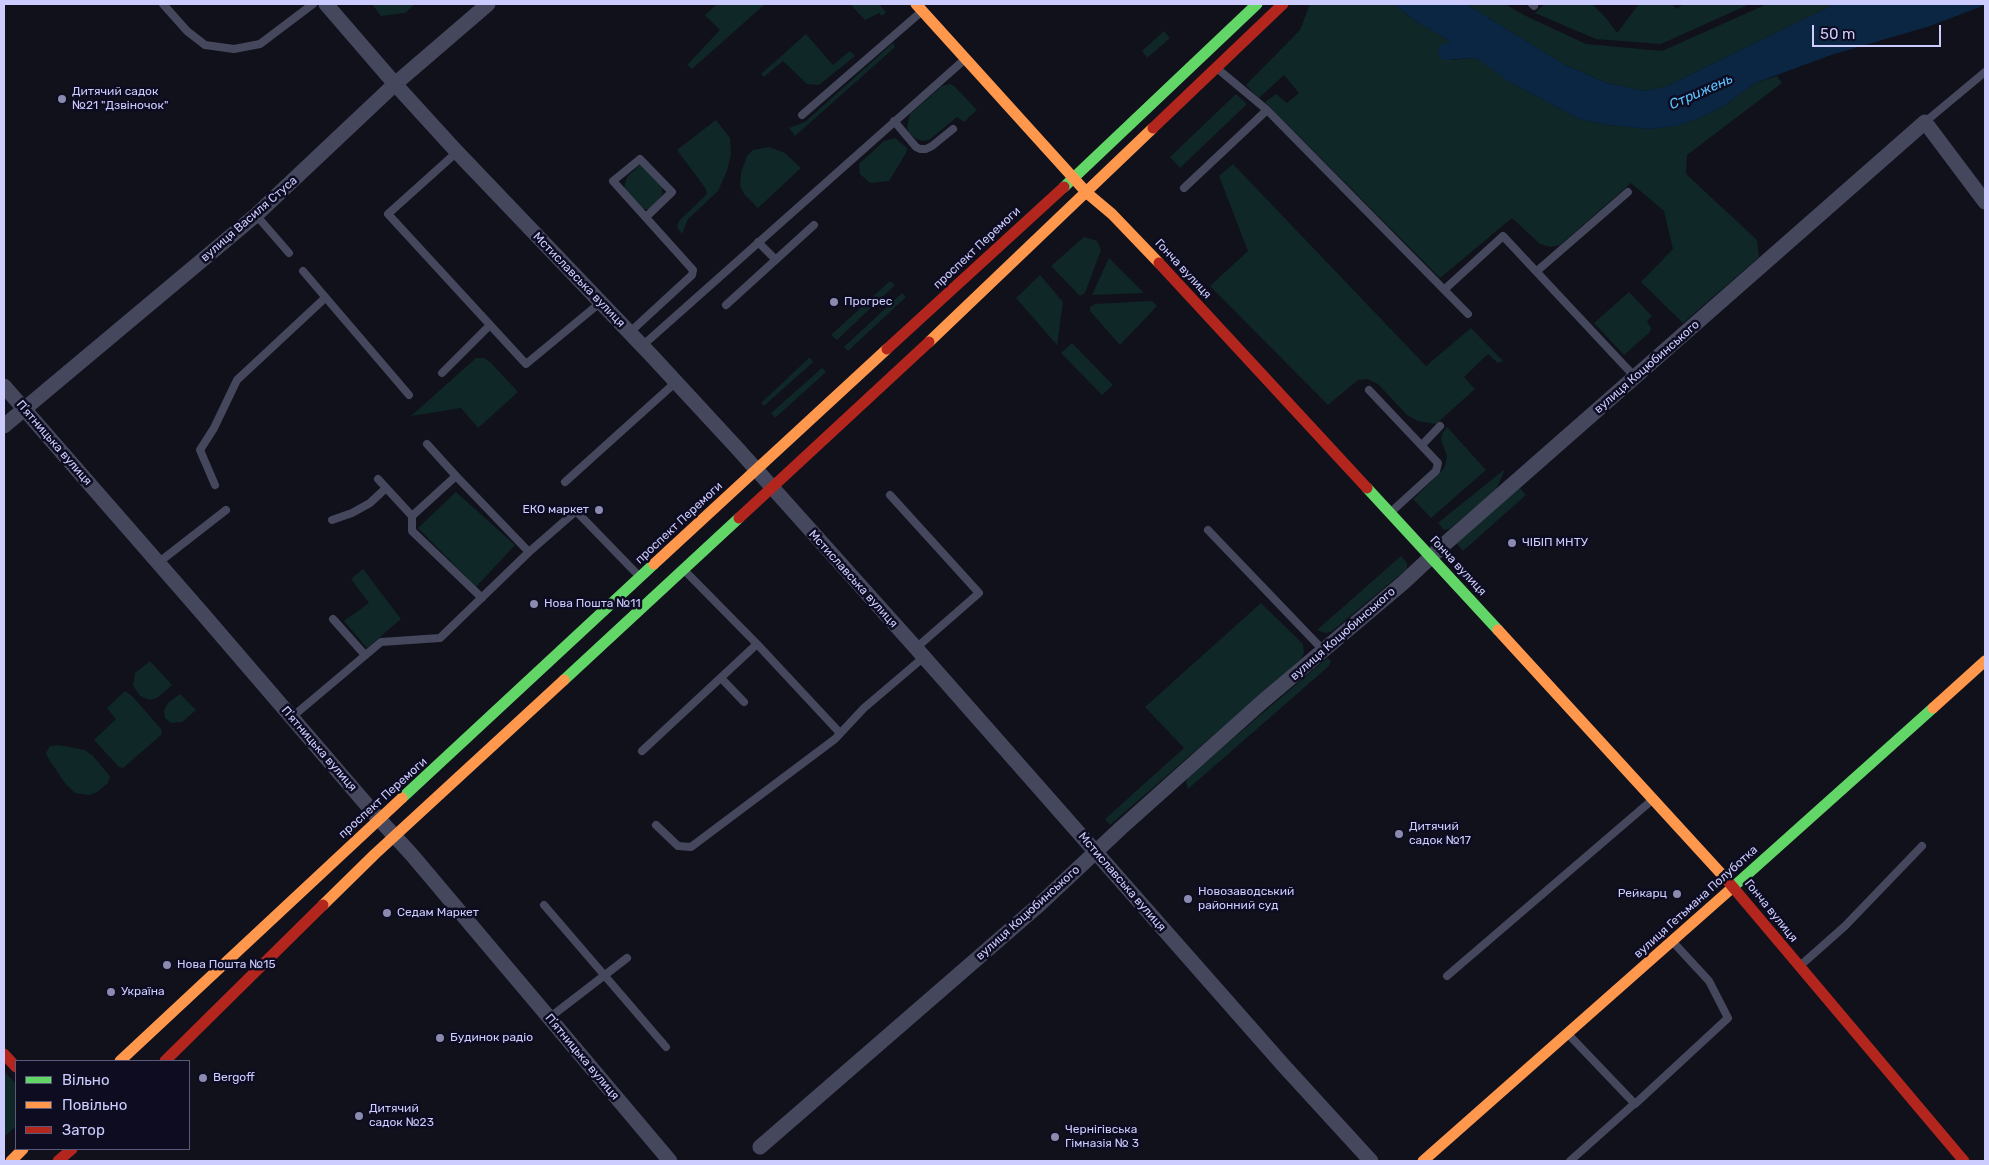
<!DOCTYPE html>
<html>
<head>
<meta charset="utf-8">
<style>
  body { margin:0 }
  #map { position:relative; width:1989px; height:1165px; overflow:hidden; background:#11111c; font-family:Rubik,sans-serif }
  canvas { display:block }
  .frame { position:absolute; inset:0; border:5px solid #ccf; pointer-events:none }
  .legend { position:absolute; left:15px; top:1060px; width:175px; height:90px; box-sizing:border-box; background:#0d0c21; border:1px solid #59597a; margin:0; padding:6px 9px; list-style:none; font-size:15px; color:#ccf }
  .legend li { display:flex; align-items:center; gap:10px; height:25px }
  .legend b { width:25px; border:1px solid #59597a }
  .scale { position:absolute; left:1812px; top:25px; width:129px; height:22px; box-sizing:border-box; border:2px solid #ccf; border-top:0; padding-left:6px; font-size:15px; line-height:18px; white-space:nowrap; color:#ccf; -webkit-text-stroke:4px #0d0c21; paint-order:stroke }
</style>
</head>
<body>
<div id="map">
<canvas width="1989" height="1165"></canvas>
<div class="frame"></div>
<ul class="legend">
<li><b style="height:6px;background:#63d668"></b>Вільно</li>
<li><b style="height:6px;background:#ff974d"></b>Повільно</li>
<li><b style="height:6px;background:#b3261e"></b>Затор</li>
</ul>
<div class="scale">50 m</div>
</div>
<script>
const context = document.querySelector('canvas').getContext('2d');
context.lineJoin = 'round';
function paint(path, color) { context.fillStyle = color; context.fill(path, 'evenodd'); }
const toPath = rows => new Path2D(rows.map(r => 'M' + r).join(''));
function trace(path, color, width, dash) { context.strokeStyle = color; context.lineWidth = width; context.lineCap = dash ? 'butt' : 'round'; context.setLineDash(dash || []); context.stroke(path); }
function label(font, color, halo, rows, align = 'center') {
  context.font = font + ' Rubik,sans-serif'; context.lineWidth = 5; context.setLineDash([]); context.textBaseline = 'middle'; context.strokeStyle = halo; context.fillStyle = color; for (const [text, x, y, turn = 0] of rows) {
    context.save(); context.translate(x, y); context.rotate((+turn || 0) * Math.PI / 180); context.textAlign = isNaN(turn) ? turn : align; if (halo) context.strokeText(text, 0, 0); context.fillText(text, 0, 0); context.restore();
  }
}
paint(toPath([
  [372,4,415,4,405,13,381,16],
  [717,4,765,4,692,69,687,65,720,30,705,15],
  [850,4,879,4,886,12,882,16,879,13,865,20],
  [1310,4,1393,4,1417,22,1447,39,1450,43,1451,60,1473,58,1482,61,1508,81,1579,119,1608,125,1649,129,1676,126,1702,117,1727,104,1755,83,1777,76,1782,83,1687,155,1686,174,1757,240,1759,257,1683,323,1641,282,1673,249,1664,211,1631,183,1560,245,1550,247,1540,244,1512,218,1440,278,1265,102,1276,94,1287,103,1299,93,1284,75,1259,98,1246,85,1300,30],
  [1466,4,1505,4,1526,16,1586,44,1662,51,1767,4,1835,4,1665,87,1644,91,1607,83,1565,65],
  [1545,4,1592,4,1606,18,1617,33,1639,4,1672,4,1677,9,1683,4,1750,4,1661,44,1596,39,1535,13],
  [1164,31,1170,38,1147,58,1142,51],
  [806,34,833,65,850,51,855,56,819,85,807,84,783,61,764,77,761,74],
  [893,43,895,47,795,136,789,128,805,122],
  [950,84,954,86,977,110,964,122,957,117,929,140,922,141,915,138,909,133,907,127,910,114,942,86],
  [1236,94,1247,104,1180,168,1170,157],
  [716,120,730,138,731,154,727,171,718,191,688,219,682,234,677,227,679,221,707,194,706,189,677,150],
  [895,138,907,148,906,153,889,181,870,183,860,174,859,164,884,141],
  [769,147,785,153,801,168,758,208,744,194,740,186,741,173,747,156,753,150],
  [641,164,662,186,662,195,651,209,643,209,624,188,627,177],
  [1233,164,1426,366,1471,328,1503,361,1498,363,1488,354,1464,377,1475,389,1436,424,1418,421,1407,415,1378,384,1367,379,1358,380,1328,405,1210,286,1248,251,1219,176],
  [1084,237,1097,241,1101,250,1085,293,1080,296,1051,266],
  [1109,258,1144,293,1092,295],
  [1040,275,1063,302,1057,345,1016,298],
  [890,281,895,285,837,340,831,335],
  [1629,292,1652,316,1647,321,1651,328,1650,332,1624,355,1594,323],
  [902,293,906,297,848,351,844,347],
  [1152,301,1157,306,1120,345,1090,311,1090,307,1095,304],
  [1072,343,1113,385,1102,395,1061,353],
  [810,357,813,362,764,406,761,403],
  [476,358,484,358,491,363,518,392,478,428,461,408,411,416],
  [822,368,826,372,775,418,771,413],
  [1447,427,1486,470,1431,518,1413,499,1442,471,1445,466,1447,456,1441,440,1442,434],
  [1505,469,1496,490,1449,529,1444,530,1438,523],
  [1519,487,1526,495,1463,551,1456,543],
  [456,492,515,545,476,587,418,528],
  [1401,556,1407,563,1407,569,1331,632,1325,633,1317,630],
  [363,569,401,619,367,648,344,621,369,603,351,579],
  [1261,603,1303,644,1304,653,1301,659,1110,825,1105,819,1184,748,1145,707],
  [1327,658,1331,660,1329,666,1188,789,1186,782,1188,777],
  [150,661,172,685,157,698,150,700,140,696,133,685,135,673],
  [125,691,133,697,162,730,161,735,123,768,119,767,94,740,116,719,107,708],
  [180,694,196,710,182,722,171,723,165,718,164,710,168,703],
  [59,745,85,750,93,756,110,776,108,783,97,792,90,795,75,793,65,783,48,758,46,753,50,746],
  [4,1071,16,1084,16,1126,4,1137]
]), '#0f2726');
paint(toPath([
  [1393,4,1466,4,1565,65,1607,83,1644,91,1665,87,1835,4,1985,5,1930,26,1831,55,1755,83,1727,104,1702,117,1676,126,1649,129,1608,125,1579,119,1508,81,1481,61,1473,58,1443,60,1438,54,1440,45,1450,43,1447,39,1417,22]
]), '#0b2643');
trace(toPath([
  [163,4,187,31,205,45,234,49,260,44,313,4],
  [1532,4,1534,6],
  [1219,70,1267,110,1468,314],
  [802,115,921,12],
  [894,121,916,147,920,149,926,149,932,146,953,129],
  [1925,122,1985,72],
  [457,152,388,214,526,364,601,302],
  [1184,188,1267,110],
  [256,215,289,253],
  [758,242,776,260],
  [303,271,409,395],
  [1537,271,1628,192],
  [1445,289,1503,236,1635,377],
  [726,305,814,225],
  [629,333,692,275,693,270,613,181,640,159,672,192,646,217],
  [642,346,964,60],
  [442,373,490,325],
  [1369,390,1438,463,1436,471,1391,512],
  [427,444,456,476],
  [1422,445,1440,426],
  [378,479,412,516],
  [565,482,676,382],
  [215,485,200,450,214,428,237,380,325,298],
  [890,495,979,593,916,648],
  [332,520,352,513,370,503,386,488],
  [1208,530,1324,651],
  [158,563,226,510],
  [686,572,757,644,840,733],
  [482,598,412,531,412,516,456,476,529,552],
  [333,619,365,655],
  [721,678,744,702],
  [292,717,381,642,440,638,529,552,576,511,638,575],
  [642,751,757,644],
  [656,825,678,846,691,847,835,739,864,708,924,657],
  [544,905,666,1047],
  [1801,965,1845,926,1922,846],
  [1447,976,1651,801],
  [549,1018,627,958],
  [1569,1035,1635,1104,1728,1018,1709,981,1673,942],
  [1570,1161,1634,1104]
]), '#45475d', 8);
trace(toPath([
  [326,4,395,84,457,152,651,355,737,448,916,648,1284,1066,1371,1161],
  [4,386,202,613,379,819,412,855,670,1161],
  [4,426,256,215,395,84,488,4],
  [760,1147,1040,904,1121,828,1262,702,1403,583,1447,542,1925,122,1985,202]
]), '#45475d', 15);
trace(toPath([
  [1064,187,1257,4],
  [1367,488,1498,630],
  [564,680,739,518],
  [402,798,654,564],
  [1732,888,1933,708]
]), '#63d668', 11);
trace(toPath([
  [916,4,1087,193,1112,214,1159,263],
  [929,342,1153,128],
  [654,564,887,349],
  [1498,630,1726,879],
  [1933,708,1985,661],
  [323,905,375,854,564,680],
  [120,1061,402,798],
  [11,1161,23,1149],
  [1423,1161,1732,888]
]), '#ff974d', 11);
trace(toPath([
  [1153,128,1283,4],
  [1159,263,1367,488],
  [887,349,1064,187],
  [739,518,929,342],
  [1726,879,1964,1161],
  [4,1054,16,1067],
  [165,1061,323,905],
  [58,1161,72,1149]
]), '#b3261e', 11);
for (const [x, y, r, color] of [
  [62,99,5,"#8b8bb0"],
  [834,302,5,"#8b8bb0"],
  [599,510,5,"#8b8bb0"],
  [1512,543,5,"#8b8bb0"],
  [534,604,5,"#8b8bb0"],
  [1399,834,5,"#8b8bb0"],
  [1677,894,5,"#8b8bb0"],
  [1188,899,5,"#8b8bb0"],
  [387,913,5,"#8b8bb0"],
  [167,965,5,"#8b8bb0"],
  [111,992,5,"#8b8bb0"],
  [440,1038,5,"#8b8bb0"],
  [203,1078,5,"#8b8bb0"],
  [359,1116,5,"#8b8bb0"],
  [1055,1137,5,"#8b8bb0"]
]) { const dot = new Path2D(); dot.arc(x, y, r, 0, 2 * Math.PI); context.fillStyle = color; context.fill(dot); trace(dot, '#0d0c21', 2); }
label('12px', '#ccf', '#0d0c21', [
  ["Дитячий садок",72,92],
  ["№21 \"Дзвіночок\"",72,106],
  ["Прогрес",844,302],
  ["ЕКО маркет",589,510,"right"],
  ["ЧІБІП МНТУ",1522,543],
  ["Нова Пошта №11",544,604],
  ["Дитячий",1409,827],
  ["садок №17",1409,841],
  ["Новозаводський",1198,892],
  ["районний суд",1198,906],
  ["Рейкарц",1667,894,"right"],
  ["Седам Маркет",397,913],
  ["Нова Пошта №15",177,965],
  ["Україна",121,992],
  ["Будинок радіо",450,1038],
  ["Bergoff",213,1078],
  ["Дитячий",369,1109],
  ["садок №23",369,1123],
  ["Чернігівська",1065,1130],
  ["Гімназія № 3",1065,1144]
], 'left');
label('12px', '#ccf', '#0d0c21', [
  ["вулиця Василя Стуса",249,219,-41],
  ["проспект Перемоги",977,248,-43],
  ["Гонча вулиця",1183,269,47],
  ["Мстиславська вулиця",579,280,46],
  ["вулиця Коцюбинського",1647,367,-41],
  ["Пʼятницька вулиця",54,443,49],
  ["проспект Перемоги",679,523,-43],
  ["Гонча вулиця",1458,566,47],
  ["Мстиславська вулиця",853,579,48],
  ["вулиця Коцюбинського",1343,634,-41],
  ["Пʼятницька вулиця",319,749,49],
  ["проспект Перемоги",383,798,-42],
  ["Мстиславська вулиця",1122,882,49],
  ["вулиця Гетьмана Полуботка",1696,902,-42],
  ["Гонча вулиця",1771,911,51],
  ["вулиця Коцюбинського",1028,913,-42],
  ["Пʼятницька вулиця",582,1057,50]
]);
label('italic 14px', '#5ac4ff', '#0d0c21', [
  ["Стрижень",1701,92,-24]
]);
</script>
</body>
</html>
